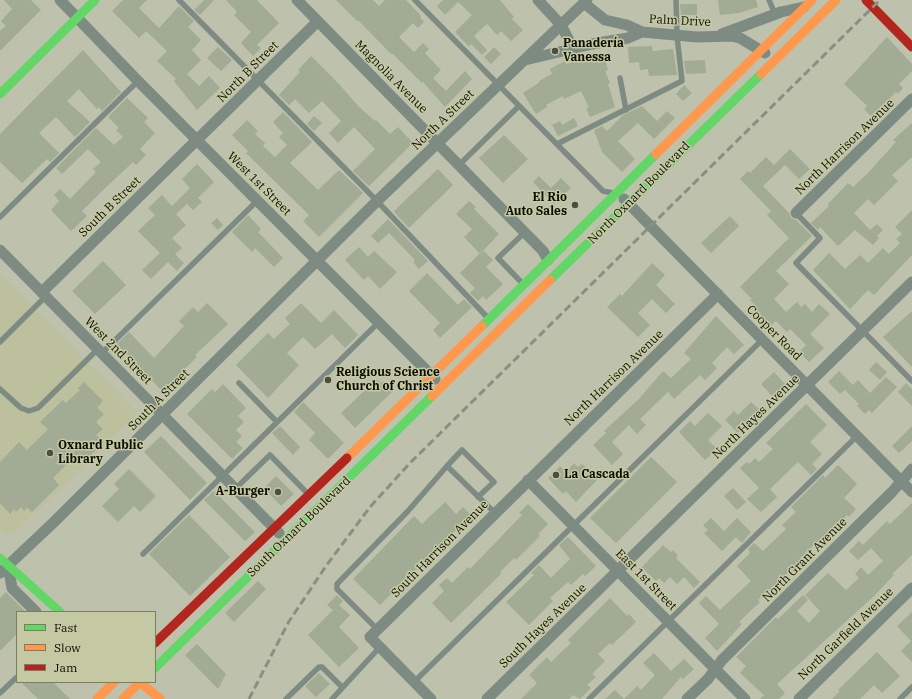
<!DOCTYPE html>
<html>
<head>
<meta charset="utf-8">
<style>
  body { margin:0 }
  #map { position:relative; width:912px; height:699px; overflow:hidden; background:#bec1ab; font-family:"IBM Plex Serif",serif }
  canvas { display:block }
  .legend { position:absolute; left:16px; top:611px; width:140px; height:72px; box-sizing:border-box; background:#c5c9a3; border:1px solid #7b7e63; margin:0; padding:5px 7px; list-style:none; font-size:12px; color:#0d0e03 }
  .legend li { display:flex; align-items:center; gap:8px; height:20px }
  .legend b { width:20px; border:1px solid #7b7e63 }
</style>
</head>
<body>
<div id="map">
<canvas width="912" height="699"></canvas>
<ul class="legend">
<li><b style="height:5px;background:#63d668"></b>Fast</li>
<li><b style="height:5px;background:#ff974d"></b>Slow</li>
<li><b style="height:5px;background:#b3261e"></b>Jam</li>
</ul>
</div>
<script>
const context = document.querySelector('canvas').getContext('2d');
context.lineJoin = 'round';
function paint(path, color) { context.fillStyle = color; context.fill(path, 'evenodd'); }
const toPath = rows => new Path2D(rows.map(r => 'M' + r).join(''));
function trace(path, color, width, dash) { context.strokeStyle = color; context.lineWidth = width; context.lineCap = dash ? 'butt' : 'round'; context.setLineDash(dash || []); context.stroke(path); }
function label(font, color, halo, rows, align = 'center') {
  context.font = font + ' "IBM Plex Serif",serif'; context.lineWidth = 3; context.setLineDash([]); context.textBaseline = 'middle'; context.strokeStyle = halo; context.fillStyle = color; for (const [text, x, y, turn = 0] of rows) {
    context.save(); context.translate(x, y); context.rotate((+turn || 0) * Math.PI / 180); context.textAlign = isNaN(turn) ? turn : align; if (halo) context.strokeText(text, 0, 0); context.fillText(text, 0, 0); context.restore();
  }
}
paint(toPath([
  [0,274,136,412,136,415,13,534,5,534,0,529]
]), '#bdc09d');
paint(toPath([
  [4,0,31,0,41,10,0,51,0,31,6,26,1,21,12,9],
  [123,0,147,0,139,8,159,28,179,6,194,21,188,27,201,40,192,50,201,60,187,74,199,86,209,76,220,88,197,110,174,81,176,79,157,61,167,51,146,31,139,38,112,11],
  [204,0,214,0,200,15,194,10],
  [226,0,257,0,279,23,257,45,261,48,253,56,241,43,251,32,234,15,237,12],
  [336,0,373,0,379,6,385,0,406,0,421,16,420,17,424,22,418,28,413,23,399,37,414,52,423,43,429,49,425,53,441,70,433,78,446,91,465,71,472,79,445,107,423,82,422,83,392,53,391,54,358,20,357,21],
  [443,0,500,0,514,17,512,19,523,30,511,41,501,31,497,35,487,24,474,36,487,50,482,55,471,44,469,47,455,32,472,15,458,2,445,15,437,6],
  [718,0,756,0,758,7,739,13,720,15],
  [680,4,697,4,697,15,681,15],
  [887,37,912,64,912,71,899,84,903,88,898,94,896,92,871,116,864,109,867,106,844,84],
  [652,46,653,51,673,49,677,75,649,76,648,69,640,70,639,62,629,63,628,47],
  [218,47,232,60,221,71,207,58],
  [494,47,501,54,491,64,484,57],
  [83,50,121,92,102,111,99,107,97,109,79,89,67,101,90,122,75,137,56,117,39,133,59,153,50,162,47,159,22,183,0,162,0,134],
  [603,53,608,70,605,71,610,83,608,84,615,107,590,117,586,108,589,108,581,91,564,99,563,96,546,105,547,107,536,114,523,93,540,82,539,81,552,74,550,69,565,61,566,64],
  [311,56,339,84,359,107,375,121,376,120,390,134,398,127,413,143,369,186,353,171,375,149,354,127,338,143,329,133,341,121,322,101,309,113,295,99,289,105,279,95,300,72,298,70],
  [705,60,706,73,686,74,684,61],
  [684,85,692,93,683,101,676,94],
  [127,98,148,118,144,122,155,133,140,149,146,155,136,165,133,162,100,193,82,211,87,216,71,231,51,210,59,201,54,195,60,189,70,199,96,172,93,169,101,162,88,149,62,174,56,168,96,128,114,145,123,137,116,130,119,128,108,117],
  [642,106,657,121,667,111,675,118,654,139,638,123,618,141,635,159,622,172,602,152,594,130,602,126,607,131,623,115],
  [283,112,312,142,290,163,318,190,339,170,363,193,319,237,303,221,309,215,246,153,248,151,232,135,247,120,258,131,255,134,265,143,263,146,275,157,287,145,279,137,283,133,273,122],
  [314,116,322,123,314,131,307,124],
  [574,118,578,126,558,136,552,125,560,121,562,125],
  [912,123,912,157,892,175,898,181,874,205,868,199,854,213,870,230,877,224,883,230,877,236,879,238,873,245,855,230,838,246,820,227,818,230,811,223,829,206,828,204,848,183,853,187,868,173,896,142,893,140],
  [504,135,528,159,503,183,479,158],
  [790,149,810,169,799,179,785,165,763,186,789,213,791,218,796,220,812,236,776,271,789,284,774,299,786,312,797,302,801,307,805,304,812,312,819,304,830,314,810,334,824,348,809,362,799,352,806,345,790,329,787,332,776,321,771,325,753,309,756,306,750,300,752,299,740,287,789,238,767,215,771,211,740,179,748,171,750,173,766,157,774,165],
  [197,164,214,182,198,198,202,202,193,210,187,204,176,214,186,225,172,238,182,248,175,254,184,263,177,271,168,262,151,279,142,270,160,253,138,231,155,215,148,208,162,195,172,206,190,188,182,179],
  [438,169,453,185,409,228,395,213,394,211],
  [539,176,551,188,561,178,571,188,554,204,533,182],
  [469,201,476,207,474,209,499,234,480,254,464,237,472,229,456,214],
  [912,210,912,255,874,295,868,290,850,309,813,270,829,253,845,269,860,255,868,263,883,248,889,254,900,243,896,239,902,234,895,227],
  [248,215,261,229,258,232,283,258,274,267,255,248,252,252,232,232],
  [730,216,739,226,711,253,701,243],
  [217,218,223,225,218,230,211,223],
  [388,219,428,261,419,269,413,262,415,260,389,233,378,243,371,236],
  [359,247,368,257,374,251,397,272,380,289,368,276,364,280,345,260],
  [483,250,493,260,486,267,503,284,486,300,483,296,478,301,470,293,475,288,460,273],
  [103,261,126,285,95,314,72,291],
  [652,263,665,275,656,285,675,304,666,313,652,299,638,313,650,325,638,337,607,307,620,294,622,296],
  [427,273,458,305,464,299,472,307,440,338,433,330,440,323,409,291],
  [207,303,228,324,195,355,197,357,162,391,117,344,129,332,154,358,184,326,179,321,193,307,198,312],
  [301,303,321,323,334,310,358,335,345,348,332,334,315,349,303,337,287,353,299,365,268,398,236,365,268,333,274,339,290,324,285,318],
  [912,311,912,367,883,337],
  [716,316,744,345,734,354,727,347,712,363,717,368,705,380,700,375,674,399,668,392,640,419,646,425,637,434,629,425,612,442,623,454,612,465,593,445,606,433,604,431,639,399,663,371,671,378,691,359,684,353],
  [876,362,887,372,880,380,869,370],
  [839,371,853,385,858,380,870,393,886,377,897,387,872,413,869,410,865,414,857,406,859,404,845,390,840,394,828,382],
  [774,372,786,385,773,397,761,384],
  [377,379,381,383,383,381,393,391,355,428,341,413],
  [84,382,103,401,97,408,104,414,96,422,103,429,96,435,104,442,82,464,75,456,53,478,59,485,32,512,27,508,24,511,21,507,16,512,14,509,10,514,0,503,0,462,19,442,27,450,48,429,40,422,63,400,66,403,80,390,78,388],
  [906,383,912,389,912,406,898,392],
  [223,384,246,408,238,416,244,422,236,430,242,436,236,442,243,448,232,459,187,414,212,389,215,392],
  [303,402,344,443,328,459,309,440,315,433,294,412],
  [751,402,760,410,738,433,725,420,734,411,738,415],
  [806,404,827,425,810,442,822,454,812,464,817,469,811,475,798,462,770,489,777,497,761,512,747,499,759,488,740,468,747,462,749,464,755,458,759,462,773,449,766,443],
  [708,413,722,426,708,440,717,449,705,460,679,432,690,421,695,426],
  [280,426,300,447,293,455,272,433],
  [912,426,912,441,899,453,892,446],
  [161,436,207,483,190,500,144,452],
  [651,457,677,482,616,543,590,518],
  [574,463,578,467,582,464,598,479,576,502,566,491,563,494,548,478,560,466,566,472],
  [838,465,857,484,844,498,856,509,849,517,847,515,817,546,815,544,800,558,802,560,758,600,760,602,739,622,742,624,717,651,705,638,719,624,699,603,706,596,720,610,751,581,737,566,750,553,748,549,754,543,763,551,786,529,782,525,796,512,791,507,823,475,825,478],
  [129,469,156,496,140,512,134,506,118,522,102,506,119,489,114,484],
  [276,476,294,494,281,506,264,488],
  [733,488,746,502,737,510,724,496],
  [214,491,255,532,245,541,204,500],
  [445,502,456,514,463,507,471,515,380,605,353,579,414,516,422,524],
  [912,503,912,555,892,574,894,575,874,596,777,684,785,693,779,699,760,699,764,695,740,673,746,666,736,657,776,617,778,619,803,595,808,600,797,611,809,623,820,611,805,595,828,573,846,590,859,578,855,574,861,567,868,575,883,561,871,548,858,560,849,551,859,541,863,545,887,521,890,524],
  [528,504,548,524,538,534,540,536,516,560,514,558,500,572,501,574,451,623,432,603,444,591,439,585,447,578,452,583,468,567,470,569,522,515,519,513],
  [189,515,230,557,190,596,149,554],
  [711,518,724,531,737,518,751,532,742,543,736,537,722,551,704,533,708,530,703,525],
  [568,537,596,566,585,576,583,574,571,585,568,582,550,598,553,601,529,625,506,602,534,575,531,573,539,565,551,578,570,559,559,545],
  [663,545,671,552,673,550,678,556,676,558,700,582,694,588,684,577,677,584,670,577,664,583,659,578,656,581,642,567],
  [258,581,266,589,234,622,225,613],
  [6,592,26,612,17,612,17,634,0,651,0,598],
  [337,595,343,601,339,605,350,615,339,627,359,648,339,667,308,635,333,610,327,605],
  [610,598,627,616,629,614,636,622,612,645,610,643,598,654,605,661,592,674,596,677,587,685,591,688,580,699,573,695,569,699,521,699,537,683,529,675,547,657,551,662,571,643,568,640],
  [912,612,912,662,901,651,911,641,897,626],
  [197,644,226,674,218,689,185,655],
  [877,652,900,676,882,693,874,685,860,699,832,699,840,691,838,690],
  [654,653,671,671,684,659,694,669,683,679,681,677,662,699,624,699,637,686,641,690,655,675,643,663],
  [319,673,330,684,316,697,305,686],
  [21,682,53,682,70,699,38,699],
  [615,690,624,699,605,699]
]), '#a2ab93');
trace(toPath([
  [179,0,377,201,488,318],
  [415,0,603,191,613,193],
  [769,0,775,14],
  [620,78,626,110],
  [557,144,682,81,677,36,676,0],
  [459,165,519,106],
  [796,213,820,238,796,263,912,381],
  [0,217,138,81],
  [522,283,498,258,525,232],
  [0,342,46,296],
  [102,353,257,201],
  [239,383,277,422],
  [0,389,21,408,29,411,38,408,98,349],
  [235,489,270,455,308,494],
  [478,497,494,482,462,450,447,466,495,513],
  [143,554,378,323],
  [377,629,337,589,337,584,408,511,447,466],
  [414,682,763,339],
  [0,693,17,677],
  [286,699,319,667,322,667,342,687],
  [332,699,380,647],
  [589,699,857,436],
  [900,699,912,687]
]), '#7d8b83', 5.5);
trace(toPath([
  [60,0,138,81,435,379],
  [297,0,543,251,548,260],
  [538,0,561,25,573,48],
  [584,3,605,20,627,25,642,32,697,37,731,36,740,38,765,53],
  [722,34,781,12,804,7],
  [525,60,592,44,628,38,642,32],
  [624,199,912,492],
  [796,213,912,99],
  [0,250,279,533],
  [42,292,318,21],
  [528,480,745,699],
  [8,565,12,588,36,612],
  [0,573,54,522,377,201,587,0],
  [431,699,370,637,718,294],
  [487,699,912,282],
  [687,699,708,679,722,660,892,492,912,469],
  [799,699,912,588]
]), '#7d8b83', 11);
trace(toPath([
  [0,94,95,0],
  [550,280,761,74],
  [482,326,656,154],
  [0,558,60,612],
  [155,668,432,396]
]), '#63d668', 9);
trace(toPath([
  [761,74,836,0],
  [656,154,812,0],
  [432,396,550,280],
  [347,458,482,326],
  [97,699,114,682],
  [123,699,140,682]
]), '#ff974d', 9);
trace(toPath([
  [866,0,912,47],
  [155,643,347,458]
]), '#b3261e', 9);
trace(toPath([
  [249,699,288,623,326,566,370,507,410,463,880,0]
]), '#889084', 3, [8, 4]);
trace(toPath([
  [140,682,160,699]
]), '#ff974d', 9);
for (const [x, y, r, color] of [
  [555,51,4,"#4b4d3e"],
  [575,205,4,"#4b4d3e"],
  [328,380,4,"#4b4d3e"],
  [50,453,4,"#4b4d3e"],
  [556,475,4,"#4b4d3e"],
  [278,492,4,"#4b4d3e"]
]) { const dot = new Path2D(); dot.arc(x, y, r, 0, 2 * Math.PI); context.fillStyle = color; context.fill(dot); trace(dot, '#c5c9a3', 1.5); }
label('12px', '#0d0e03', '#c5c9a3', [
  ["Palm Drive",680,21,3],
  ["North B Street",248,72,-45],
  ["Magnolia Avenue",391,77,45],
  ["North A Street",443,120,-44],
  ["North Harrison Avenue",845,147,-44],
  ["West 1st Street",259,184,45],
  ["North Oxnard Boulevard",639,193,-45],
  ["South B Street",110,207,-44],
  ["Cooper Road",774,333,45],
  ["West 2nd Street",118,351,45],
  ["North Harrison Avenue",614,378,-44],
  ["South A Street",159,400,-45],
  ["North Hayes Avenue",756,417,-44],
  ["South Oxnard Boulevard",299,527,-44],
  ["South Harrison Avenue",440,549,-45],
  ["North Grant Avenue",805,560,-45],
  ["East 1st Street",646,580,45],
  ["South Hayes Avenue",543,626,-44],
  ["North Garfield Avenue",846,634,-44]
]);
label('bold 12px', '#0d0e03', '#c5c9a3', [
  ["Panadería",563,44],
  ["Vanessa",563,58],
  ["El Rio",567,198,"right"],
  ["Auto Sales",567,212,"right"],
  ["Religious Science",336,373],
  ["Church of Christ",336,387],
  ["Oxnard Public",58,446],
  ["Library",58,460],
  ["La Cascada",564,475],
  ["A-Burger",270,492,"right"]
], 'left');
</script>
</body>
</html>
